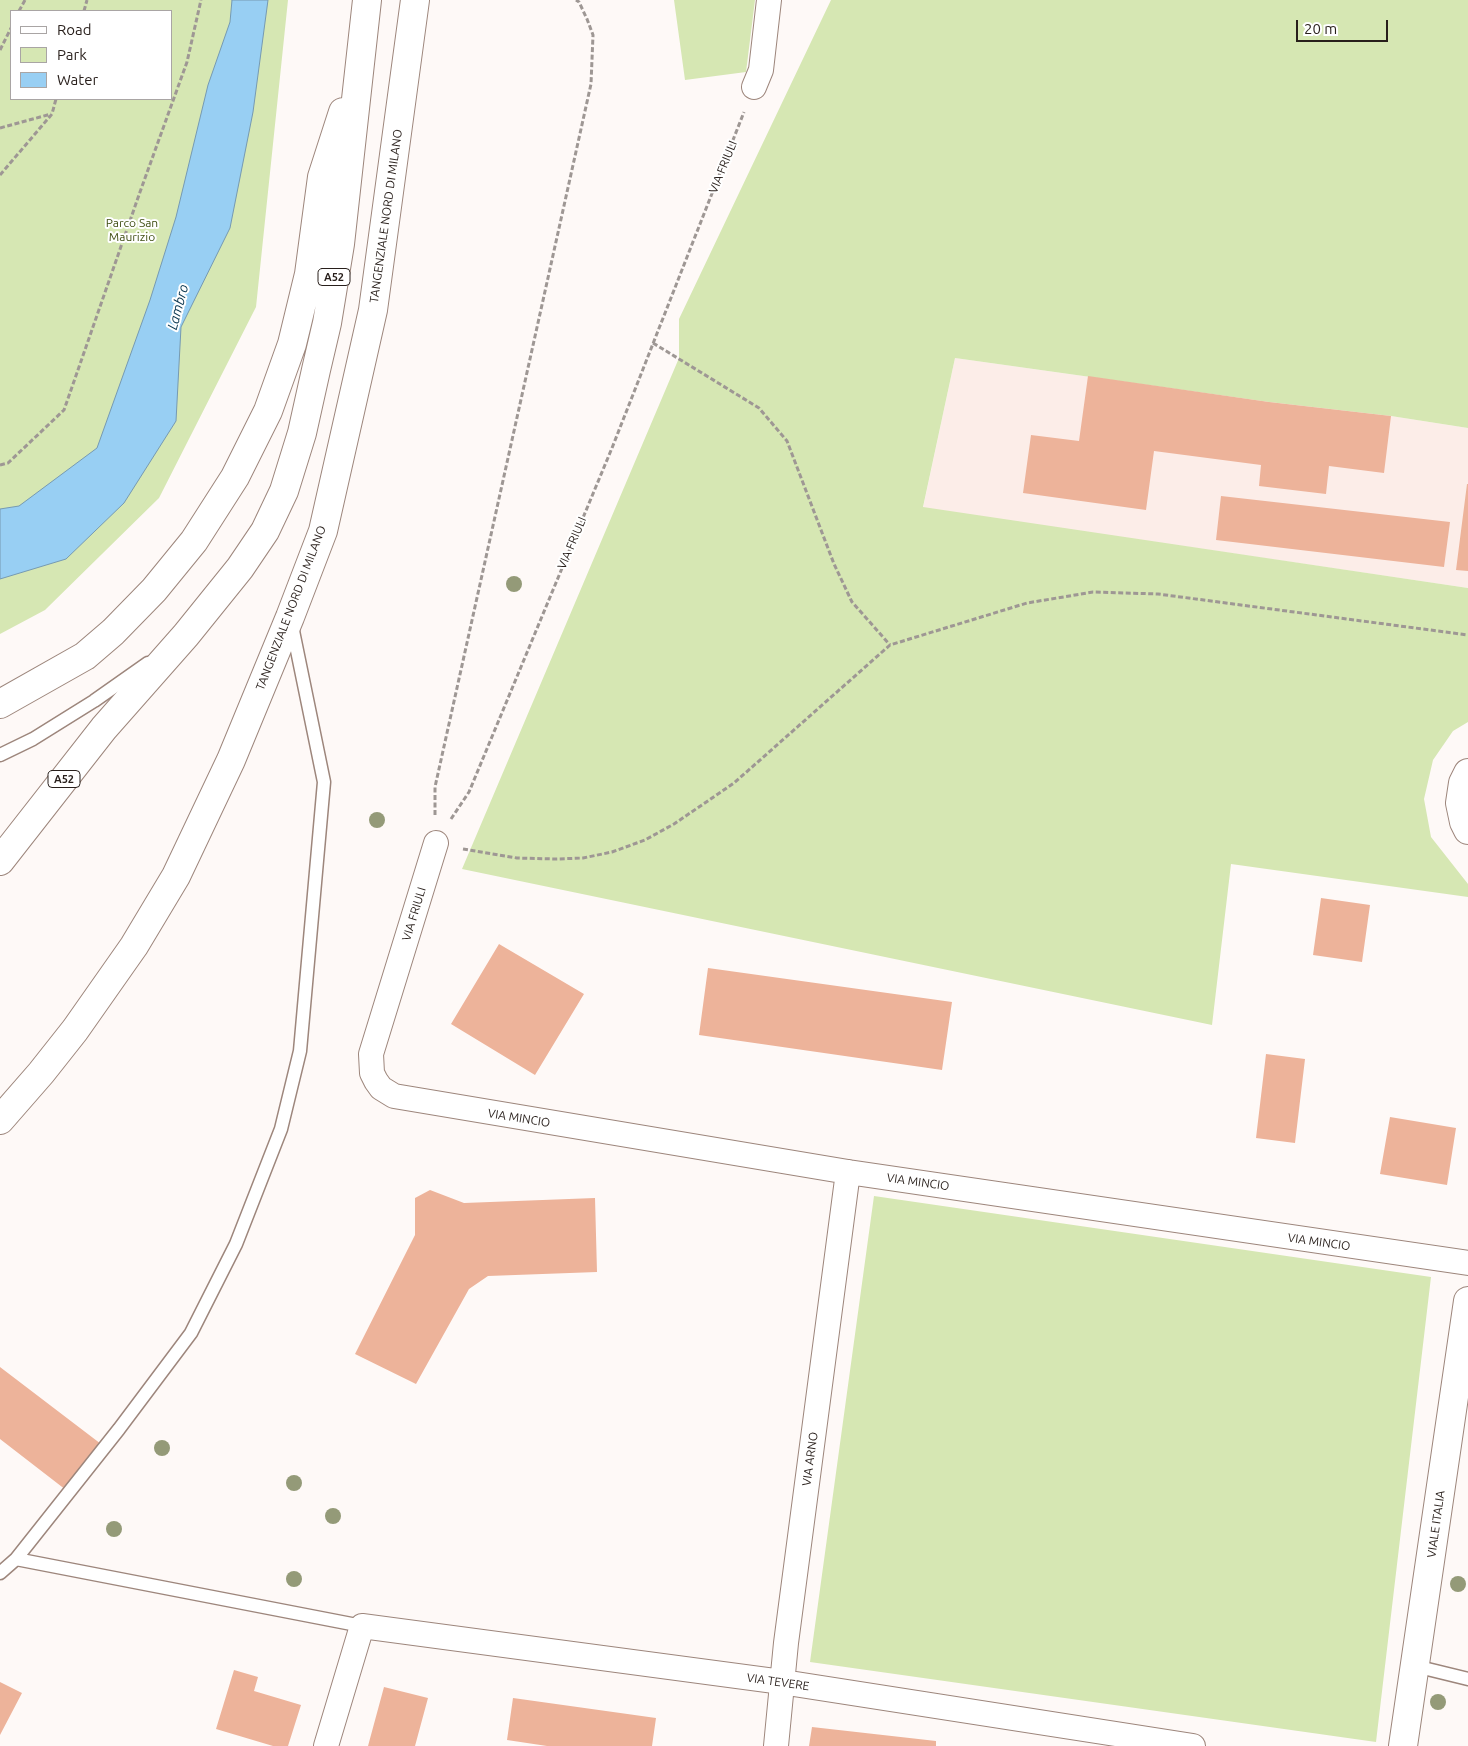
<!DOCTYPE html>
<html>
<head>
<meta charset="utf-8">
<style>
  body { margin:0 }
  #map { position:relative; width:1468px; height:1746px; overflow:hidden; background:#fef9f7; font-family:Ubuntu,sans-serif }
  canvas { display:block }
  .legend { position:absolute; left:10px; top:10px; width:162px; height:90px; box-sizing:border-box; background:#fff; border:1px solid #a9a5a4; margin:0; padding:6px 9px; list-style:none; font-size:15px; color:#281f1b }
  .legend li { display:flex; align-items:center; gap:10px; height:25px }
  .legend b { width:25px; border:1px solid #a9a5a4 }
  .scale { position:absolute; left:1296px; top:20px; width:92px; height:22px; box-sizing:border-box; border:2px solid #281f1b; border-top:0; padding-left:6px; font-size:15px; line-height:18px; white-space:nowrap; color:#281f1b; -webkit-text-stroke:4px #fff; paint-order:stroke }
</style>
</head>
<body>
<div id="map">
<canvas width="1468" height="1746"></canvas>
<ul class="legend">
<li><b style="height:6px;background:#fff"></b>Road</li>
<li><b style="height:14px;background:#d6e7b3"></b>Park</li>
<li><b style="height:14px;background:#98cff3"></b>Water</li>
</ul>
<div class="scale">20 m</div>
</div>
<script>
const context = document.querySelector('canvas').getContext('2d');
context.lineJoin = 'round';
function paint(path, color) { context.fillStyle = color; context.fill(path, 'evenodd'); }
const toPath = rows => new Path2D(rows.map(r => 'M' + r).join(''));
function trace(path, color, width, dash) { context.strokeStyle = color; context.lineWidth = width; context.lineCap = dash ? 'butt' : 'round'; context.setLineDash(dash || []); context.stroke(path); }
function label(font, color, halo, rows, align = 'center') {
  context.font = font + ' Ubuntu,sans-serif'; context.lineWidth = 4; context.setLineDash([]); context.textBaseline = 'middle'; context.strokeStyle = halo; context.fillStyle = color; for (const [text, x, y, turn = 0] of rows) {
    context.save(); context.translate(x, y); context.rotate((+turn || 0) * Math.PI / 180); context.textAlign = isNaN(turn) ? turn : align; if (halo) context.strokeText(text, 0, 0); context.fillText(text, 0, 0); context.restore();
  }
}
paint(toPath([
  [955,358,1269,402,1391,416,1468,428,1468,588,923,508]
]), '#fcede8');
paint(toPath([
  [0,0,288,0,256,307,159,498,45,610,0,634],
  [11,11,171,11,171,99,11,99],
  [674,0,755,0,746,72,685,80],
  [831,0,1468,0,1468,428,1391,416,1269,402,955,358,923,507,1468,588,1468,722,1453,731,1433,760,1424,799,1431,837,1468,884,1468,897,1231,864,1212,1025,462,869,679,358,679,319],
  [874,1196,1431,1277,1376,1742,810,1662]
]), '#d6e7b3');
const water = toPath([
  [232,0,268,0,253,112,230,228,181,327,176,421,124,503,66,559,0,579,0,509,19,506,97,448,150,300,176,217,208,85,230,22,232,0]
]);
paint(water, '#98cff3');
trace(water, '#769ab2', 1);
paint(toPath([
  [1088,376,1269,402,1391,416,1384,473,1329,466,1326,494,1259,486,1261,465,1154,451,1146,510,1023,493,1031,435,1079,441],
  [1467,484,1468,484,1468,571,1456,570],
  [1221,496,1450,522,1444,567,1216,540],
  [1321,898,1370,905,1362,962,1313,955],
  [499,944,584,994,535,1075,451,1024],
  [708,968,952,1002,942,1070,699,1035],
  [1266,1054,1305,1059,1295,1143,1256,1138],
  [1390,1117,1456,1128,1447,1185,1380,1174],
  [430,1190,464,1203,595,1198,597,1272,488,1276,469,1289,416,1384,355,1354,415,1235,415,1198],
  [0,1367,101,1444,66,1490,0,1439],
  [234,1670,258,1677,254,1691,301,1705,288,1746,273,1746,216,1729],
  [0,1682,22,1693,0,1735],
  [384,1687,428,1698,415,1746,368,1746],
  [513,1698,656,1718,652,1746,547,1746,507,1740],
  [812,1727,936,1741,936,1746,809,1746]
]), '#edb39a');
const service = toPath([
  [0,755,33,739,94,701,148,663],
  [16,1559,362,1626],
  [0,1573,16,1559,119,1429,191,1333,236,1244,281,1129,300,1051,324,782,292,626],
  [1415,1666,1468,1679]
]);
const minor = toPath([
  [754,87,761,70,769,0],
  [436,843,371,1054,372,1073,376,1081,381,1088,394,1096,848,1172,1468,1263],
  [326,1746,362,1626,782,1682,1193,1746],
  [776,1746,786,1643,848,1172]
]);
const primary = toPath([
  [1468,773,1463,783,1460,803,1464,822,1468,830],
  [1403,1746,1468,1301]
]);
const motorway = toPath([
  [0,704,85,656,113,632,154,590,194,541,235,477,268,411,292,344,309,274,322,177,343,112],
  [0,861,104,728,186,635,240,568,265,531,284,491,302,433,316,370,327,323,340,244,367,0],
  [0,1120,41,1073,75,1030,134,946,176,876,231,760,290,617,323,531,373,310,415,0]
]);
trace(service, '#9d867c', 15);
trace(minor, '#9d867c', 26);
trace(primary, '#9d867c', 30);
trace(motorway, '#9d867c', 30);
trace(toPath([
  [19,11,25,0],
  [84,11,87,0],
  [0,50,11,28],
  [0,128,51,114],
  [0,175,52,114,56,99],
  [653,343,759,408,787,441,834,564,852,602,890,645],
  [0,465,8,463,64,410,140,192,187,62,201,0],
  [435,815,435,787,591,84,593,35,587,19,579,2,576,0],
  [451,819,469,792,612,448,744,112],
  [463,849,517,858,557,859,583,858,612,852,645,840,674,824,734,783,890,645,1027,603,1093,592,1158,594,1468,635]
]), '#9e9794', 3, [5, 2.5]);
trace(service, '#fff', 12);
trace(minor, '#fff', 24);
trace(primary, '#fff', 28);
trace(motorway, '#fff', 28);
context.fillStyle = '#949a78';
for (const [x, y] of [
  [514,584],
  [377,820],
  [162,1448],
  [294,1483],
  [333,1516],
  [114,1529],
  [294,1579],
  [1458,1584],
  [1438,1702]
]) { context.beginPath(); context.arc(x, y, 8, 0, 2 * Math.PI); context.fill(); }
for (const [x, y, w] of [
  [334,277,32],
  [64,779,32]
]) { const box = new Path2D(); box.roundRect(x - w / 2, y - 8.5, w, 17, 4); context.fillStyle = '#fff'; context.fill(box); trace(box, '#281f1b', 1); }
label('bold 11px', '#281f1b', null, [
  ["A52",334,277],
  ["A52",64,779]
]);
label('12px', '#281f1b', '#fff', [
  ["VIA FRIULI",723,167,-68],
  ["TANGENZIALE NORD DI MILANO",386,216,-82],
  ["VIA FRIULI",572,543,-67],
  ["TANGENZIALE NORD DI MILANO",291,608,-69],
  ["VIA FRIULI",414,914,-73],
  ["VIA MINCIO",519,1118,9],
  ["VIA MINCIO",918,1182,8],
  ["VIA MINCIO",1319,1242,8],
  ["VIA ARNO",810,1459,-82],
  ["VIALE ITALIA",1436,1524,-82],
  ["VIA TEVERE",778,1682,8]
]);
label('12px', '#3e4d11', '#fff', [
  ["Parco San",132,223],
  ["Maurizio",132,237]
]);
label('italic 14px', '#0a3750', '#fff', [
  ["Lambro",178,307,-75]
]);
</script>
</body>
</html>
